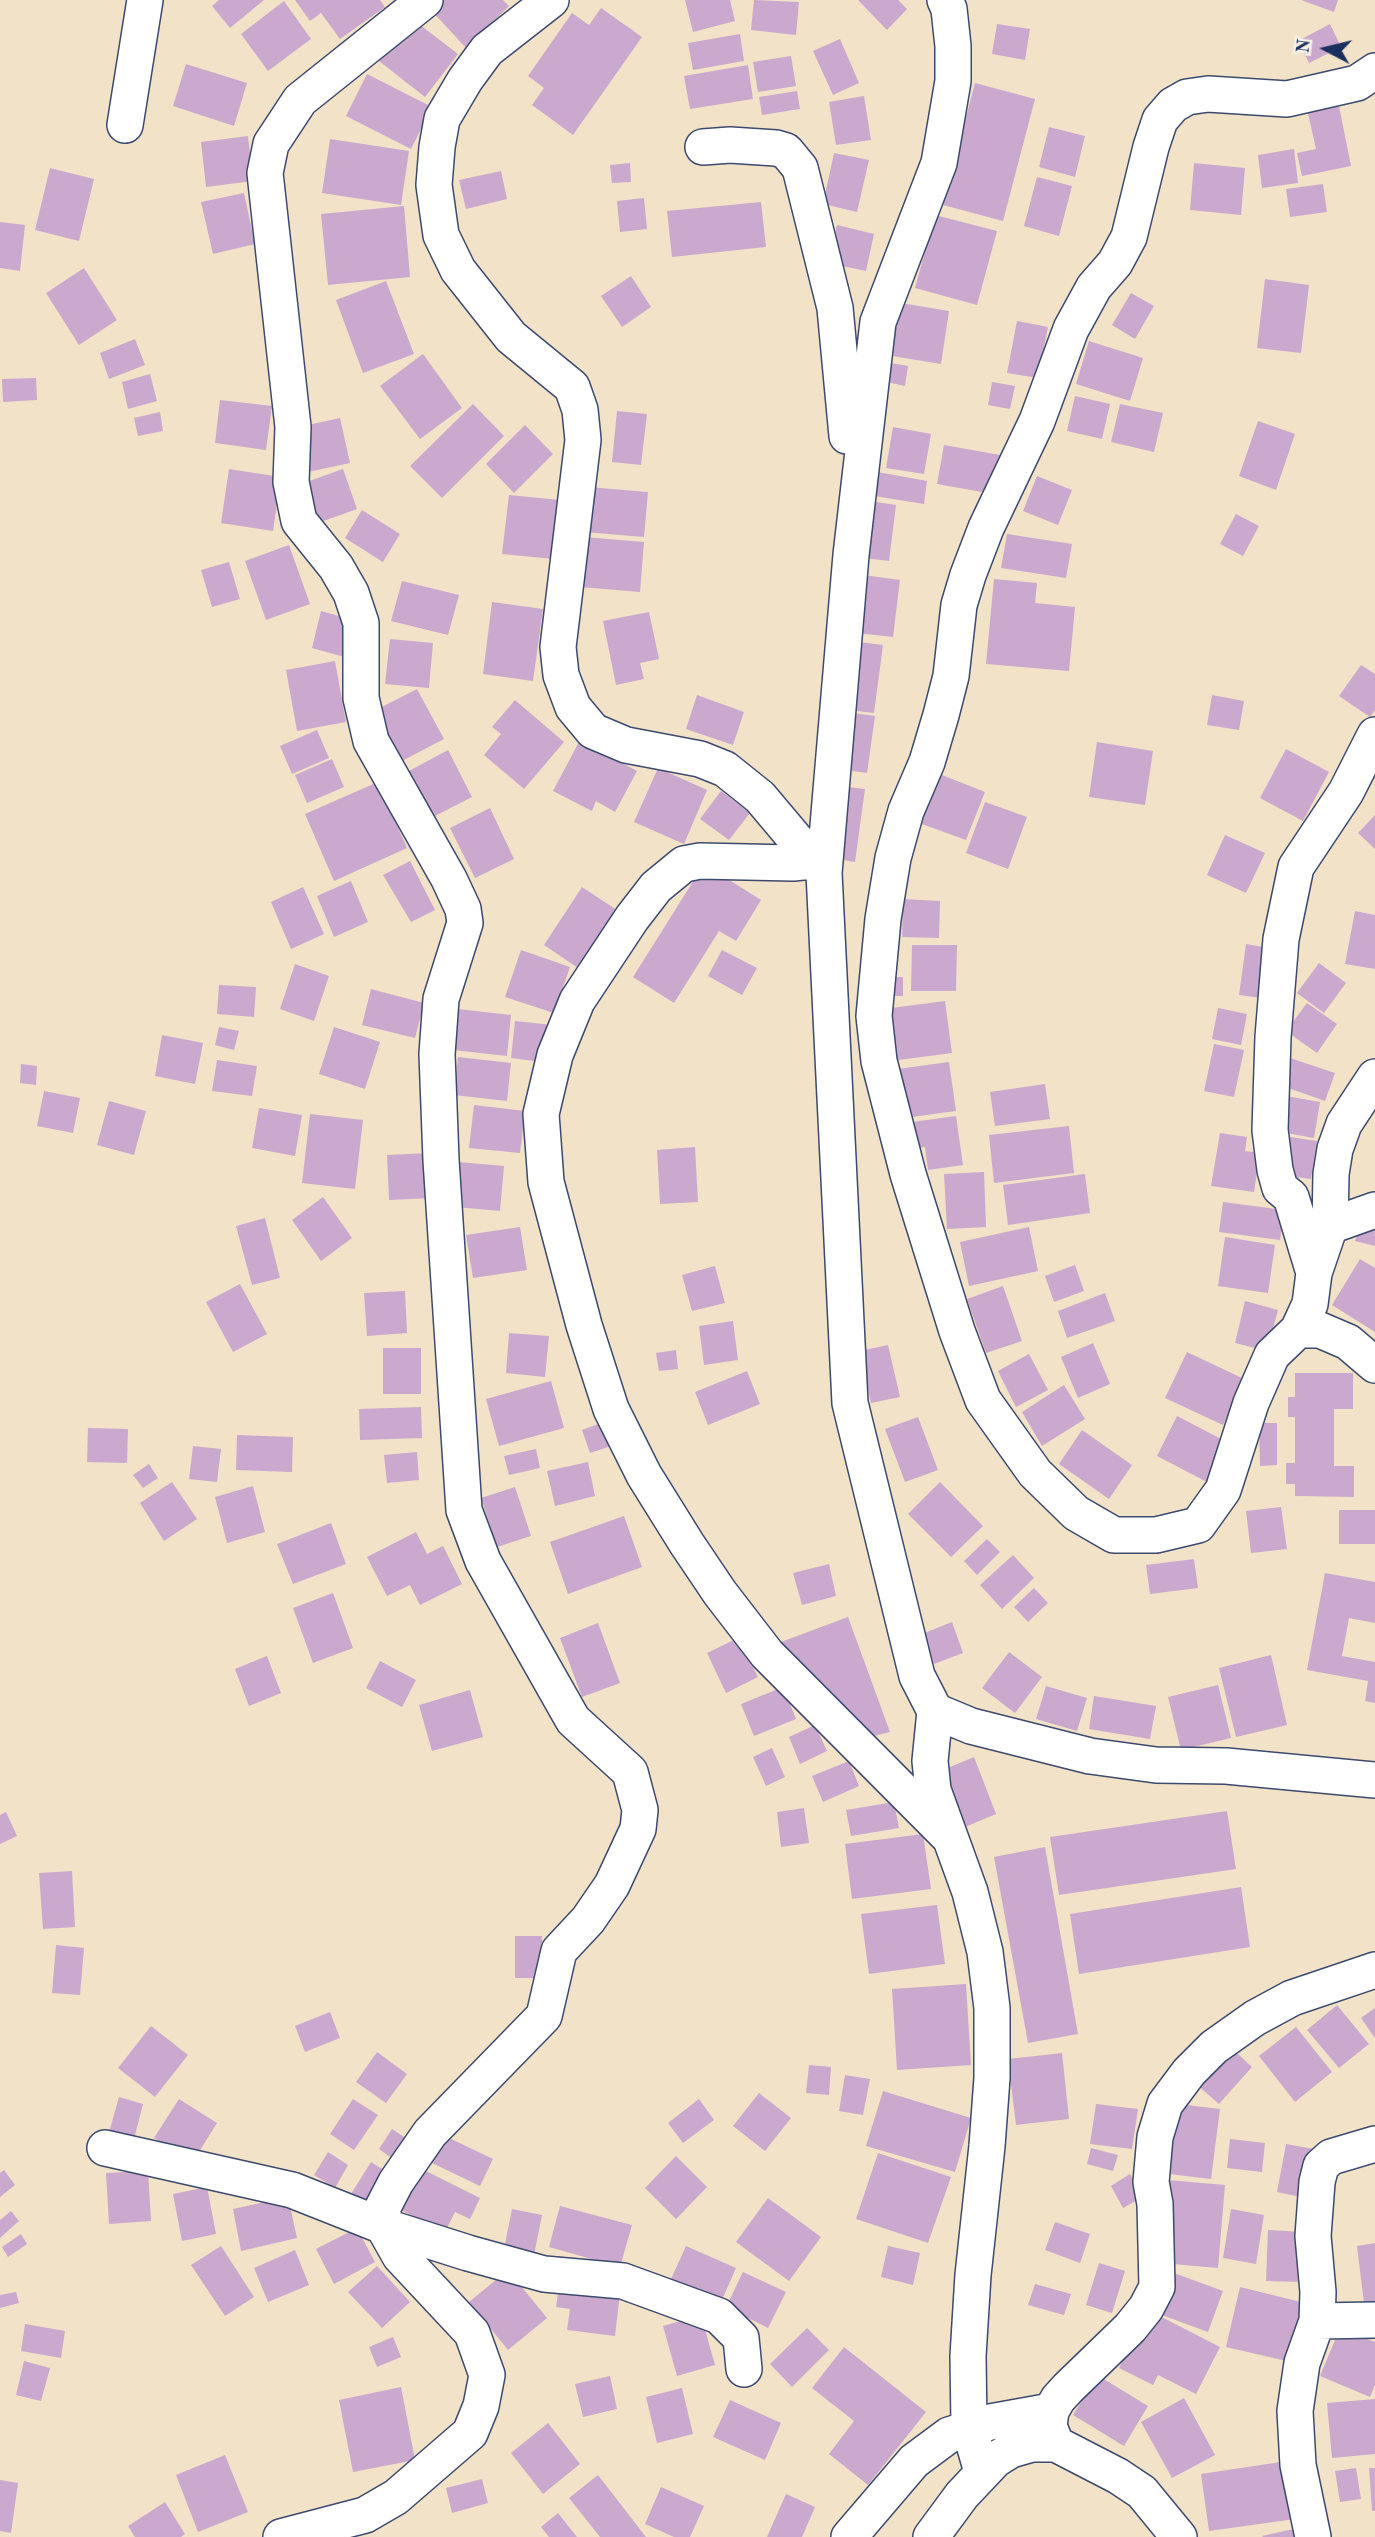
<!DOCTYPE html>
<html>
<head>
<meta charset="utf-8">
<style>
  body { margin:0 }
  #map { position:relative; width:1375px; height:2537px; overflow:hidden; background:#f2e2c7; font-family:"Old Standard TT",serif }
  canvas { display:block }
  .north { position:absolute; left:1291px; top:14px; width:70px; height:70px; -webkit-text-stroke:5px #f7f3e8; paint-order:stroke; rotate:277deg; font-size:19px; font-weight:700; line-height:28px; text-align:center; color:#1b2f5e }
  .north::after { content:''; display:block; margin:auto; width:24px; height:32px; background:#1b2f5e; clip-path:polygon(50% 0,100% 100%,50% 72%,0 100%) }
</style>
</head>
<body>
<div id="map">
<canvas width="1375" height="2537"></canvas>
<div class="north">N</div>
</div>
<script>
const context = document.querySelector('canvas').getContext('2d');
context.lineJoin = 'round';
function paint(path, color) { context.fillStyle = color; context.fill(path, 'evenodd'); }
const toPath = rows => new Path2D(rows.map(r => 'M' + r).join(''));
function trace(path, color, width, dash) { context.strokeStyle = color; context.lineWidth = width; context.lineCap = dash ? 'butt' : 'round'; context.setLineDash(dash || []); context.stroke(path); }
paint(toPath([
  [219,0,264,0,230,28,212,6],
  [295,0,380,0,385,7,340,39,321,13,310,21],
  [441,0,503,0,509,6,466,48,431,10],
  [685,0,730,0,735,21,693,32],
  [754,0,799,2,796,35,751,30],
  [858,0,898,0,907,9,887,30],
  [1301,0,1338,0,1334,12],
  [284,1,311,39,268,71,241,34],
  [601,8,642,37,573,135,532,105,544,88,528,76,572,13,589,25],
  [411,18,458,54,425,97,379,61],
  [997,24,1030,29,1025,60,992,54],
  [1330,24,1341,47,1309,63,1298,41],
  [740,34,744,61,693,70,688,43],
  [840,39,859,83,833,95,813,51],
  [791,56,796,86,758,92,753,62],
  [186,64,247,83,234,126,173,106],
  [748,65,753,99,690,109,684,76],
  [367,74,432,107,411,149,346,116],
  [975,83,1035,99,1003,221,943,205],
  [797,91,800,109,762,115,759,97],
  [864,96,871,140,836,145,829,102],
  [1339,106,1351,166,1302,176,1297,153,1316,149,1308,113],
  [1049,127,1085,136,1075,177,1039,167],
  [248,136,253,181,206,187,201,142],
  [330,139,409,151,401,205,322,193],
  [1294,149,1298,183,1262,188,1258,155],
  [834,153,869,160,857,212,823,204],
  [630,163,631,182,612,183,610,165],
  [1194,163,1245,168,1241,215,1190,210],
  [50,168,94,179,79,241,35,230],
  [501,171,507,199,466,209,459,180],
  [1037,177,1072,186,1059,236,1024,226],
  [1323,184,1327,212,1290,217,1286,189],
  [244,193,255,244,213,254,201,202],
  [644,198,647,229,620,232,617,201],
  [761,202,766,247,672,257,667,211],
  [404,206,410,277,328,285,321,214],
  [935,215,997,231,977,305,915,288],
  [0,222,25,225,20,271,0,268],
  [837,225,874,234,866,271,828,263],
  [84,268,117,320,79,345,46,293],
  [631,276,651,307,622,327,601,296],
  [1265,279,1309,285,1301,353,1257,348],
  [386,281,414,354,363,373,336,300],
  [1131,293,1154,306,1135,339,1112,325],
  [895,302,949,311,941,364,886,355],
  [1017,321,1048,327,1038,378,1007,373],
  [135,339,145,365,109,379,100,353],
  [1089,341,1143,358,1130,401,1076,384],
  [423,354,462,408,420,439,380,386],
  [890,363,908,366,905,386,887,382],
  [150,374,157,401,128,409,122,382],
  [36,378,37,400,3,402,2,379],
  [992,382,1015,386,1010,409,988,405],
  [1075,396,1110,404,1102,439,1067,431],
  [220,400,272,406,266,450,215,443],
  [473,404,504,436,442,498,410,466],
  [1120,404,1163,413,1154,452,1111,442],
  [617,411,647,414,641,465,612,462],
  [160,412,163,431,138,436,134,418],
  [340,418,350,463,303,473,294,428],
  [1258,421,1295,434,1276,490,1239,476],
  [525,425,553,454,514,493,486,464],
  [893,427,931,434,924,474,886,468],
  [944,445,1000,455,993,494,937,484],
  [229,469,281,477,273,531,221,523],
  [343,469,357,509,315,524,301,484],
  [872,471,927,481,924,504,868,495],
  [1037,476,1072,490,1058,525,1023,511],
  [588,487,648,492,644,537,584,532],
  [509,495,560,500,554,559,502,554],
  [863,500,896,505,889,561,856,557],
  [362,510,400,534,383,562,345,538],
  [1236,514,1259,526,1243,556,1220,544],
  [1007,534,1072,544,1066,578,1001,568],
  [584,537,644,542,640,592,580,587],
  [289,545,310,604,266,620,245,561],
  [229,562,240,599,212,607,201,570],
  [856,574,900,580,893,637,848,632],
  [994,579,1037,583,1035,603,1075,607,1069,671,986,664],
  [402,581,459,595,448,635,391,621],
  [492,602,543,609,533,681,483,674],
  [321,611,357,621,348,658,312,648],
  [649,612,659,659,640,663,644,679,616,685,603,621],
  [390,639,433,643,429,688,385,684],
  [851,641,883,645,874,713,841,709],
  [335,661,346,722,297,731,286,670],
  [1361,665,1375,674,1375,710,1370,717,1339,696],
  [417,689,444,739,402,761,376,710],
  [697,695,744,712,733,745,686,729],
  [1212,695,1244,701,1239,730,1207,725],
  [515,700,564,742,524,789,484,755,501,734,492,727],
  [845,712,875,716,867,773,838,769],
  [317,730,329,758,292,774,280,746],
  [580,740,637,771,615,812,596,801,592,811,553,791],
  [1097,742,1153,751,1145,805,1089,797],
  [1286,749,1329,772,1303,821,1260,798],
  [448,750,472,797,433,817,409,771],
  [332,759,344,787,307,803,295,775],
  [658,768,707,790,684,844,634,822],
  [937,773,985,792,966,840,919,823],
  [378,782,407,848,334,881,305,814],
  [841,786,865,789,855,862,831,858],
  [721,791,750,813,729,840,700,819],
  [985,802,1027,817,1008,869,966,853],
  [490,808,514,859,475,878,450,828],
  [1375,815,1375,849,1358,833],
  [1225,835,1265,853,1246,893,1207,875],
  [410,861,435,910,411,922,383,875],
  [704,864,761,900,736,941,719,931,674,1003,633,977],
  [351,881,368,922,334,937,317,896],
  [303,887,324,934,291,949,271,902],
  [582,887,623,914,584,972,544,945],
  [903,899,940,901,939,938,902,937],
  [1355,911,1375,915,1375,969,1345,964],
  [1246,944,1276,949,1268,999,1239,995],
  [912,945,957,945,956,991,911,991],
  [521,950,570,967,554,1013,505,997],
  [722,950,757,968,742,995,708,976],
  [1319,963,1346,983,1324,1013,1297,993],
  [295,964,329,976,314,1021,280,1009],
  [886,977,903,977,903,996,886,996],
  [219,985,256,987,254,1017,217,1014],
  [371,989,424,1003,415,1038,362,1025],
  [945,1001,952,1053,891,1061,884,1009],
  [1307,1003,1337,1024,1317,1053,1286,1031],
  [449,1008,511,1015,507,1056,444,1049],
  [1218,1008,1247,1014,1241,1045,1212,1039],
  [515,1021,553,1025,549,1063,511,1058],
  [219,1027,239,1031,234,1050,215,1045],
  [334,1027,380,1042,365,1089,319,1074],
  [162,1035,203,1043,195,1084,155,1076],
  [1214,1044,1244,1050,1234,1097,1204,1091],
  [458,1057,511,1063,507,1101,454,1095],
  [1287,1057,1335,1073,1325,1101,1277,1084],
  [217,1060,257,1066,252,1096,212,1091],
  [949,1062,956,1111,897,1119,890,1070],
  [21,1064,37,1066,36,1085,20,1083],
  [1045,1084,1050,1119,995,1126,990,1092],
  [44,1091,80,1098,73,1133,37,1126],
  [1281,1095,1320,1102,1314,1138,1275,1131],
  [109,1101,146,1111,134,1155,97,1145],
  [474,1105,525,1111,520,1153,469,1148],
  [259,1108,302,1115,295,1156,252,1148],
  [310,1114,363,1120,355,1189,302,1183],
  [956,1116,963,1165,928,1170,925,1147,908,1149,905,1123],
  [1069,1126,1074,1173,994,1183,989,1135],
  [1220,1133,1247,1137,1245,1151,1260,1153,1254,1192,1211,1186],
  [1284,1136,1317,1141,1311,1179,1279,1175],
  [695,1147,698,1202,660,1204,657,1150],
  [431,1153,433,1198,389,1200,387,1155],
  [459,1162,504,1166,500,1211,455,1207],
  [984,1172,986,1227,947,1229,944,1174],
  [1085,1174,1090,1213,1008,1225,1003,1185],
  [323,1197,352,1238,321,1261,292,1220],
  [1223,1202,1284,1210,1280,1240,1219,1232],
  [265,1218,280,1278,252,1285,236,1226],
  [1375,1223,1375,1246,1355,1241,1360,1226],
  [520,1227,527,1270,473,1278,466,1235],
  [1029,1227,1038,1271,969,1286,960,1242],
  [1225,1237,1275,1245,1268,1293,1218,1286],
  [1360,1259,1375,1268,1375,1332,1332,1305],
  [1075,1265,1084,1291,1054,1302,1045,1276],
  [715,1266,725,1303,692,1311,682,1275],
  [240,1284,267,1334,233,1352,206,1302],
  [1003,1286,1022,1341,986,1353,967,1299],
  [405,1291,407,1333,367,1336,364,1293],
  [1105,1293,1115,1321,1067,1338,1058,1311],
  [1245,1301,1278,1310,1267,1351,1235,1343],
  [733,1321,738,1360,704,1365,699,1326],
  [509,1333,549,1336,545,1377,506,1373],
  [1093,1343,1110,1384,1078,1398,1061,1357],
  [888,1345,900,1397,871,1403,860,1351],
  [383,1348,421,1348,421,1394,383,1394],
  [676,1350,678,1369,659,1371,656,1353],
  [1187,1352,1244,1379,1223,1425,1165,1398],
  [1029,1354,1048,1390,1016,1407,998,1371],
  [747,1371,760,1404,708,1425,695,1392],
  [1295,1373,1353,1373,1353,1409,1334,1409,1334,1466,1354,1466,1354,1497,1295,1496,1295,1484,1286,1484,1286,1463,1295,1463,1295,1417,1288,1417,1288,1397,1295,1397],
  [551,1381,564,1428,499,1446,486,1399],
  [1064,1385,1085,1419,1042,1446,1022,1412],
  [421,1407,422,1438,360,1440,359,1409],
  [1177,1416,1227,1442,1207,1482,1157,1456],
  [918,1417,938,1470,905,1482,885,1429],
  [606,1421,614,1445,590,1453,582,1430],
  [1259,1423,1277,1423,1277,1465,1260,1466],
  [88,1428,128,1429,127,1463,87,1462],
  [1082,1430,1132,1465,1109,1499,1059,1464],
  [237,1435,293,1437,292,1472,236,1470],
  [193,1446,221,1449,217,1482,189,1479],
  [536,1449,540,1468,509,1475,504,1456],
  [417,1452,419,1480,387,1483,384,1455],
  [588,1462,595,1496,555,1506,547,1471],
  [149,1464,158,1478,143,1488,133,1475],
  [172,1482,197,1519,164,1541,140,1503],
  [940,1482,983,1526,951,1557,908,1514],
  [253,1486,265,1532,227,1543,215,1497],
  [515,1487,531,1536,497,1547,481,1498],
  [1281,1507,1287,1549,1251,1553,1246,1511],
  [1339,1510,1375,1510,1375,1544,1339,1544],
  [624,1516,642,1567,568,1594,550,1542],
  [331,1523,346,1564,293,1584,277,1544],
  [416,1532,427,1554,443,1546,462,1584,420,1605,410,1585,387,1596,367,1557],
  [987,1539,1000,1552,977,1575,964,1561],
  [1013,1555,1034,1578,1002,1609,980,1585],
  [1194,1559,1198,1588,1150,1594,1146,1565],
  [829,1564,836,1596,802,1605,793,1573],
  [1325,1573,1375,1582,1375,1623,1349,1618,1342,1656,1375,1662,1375,1703,1365,1701,1368,1681,1307,1670],
  [1034,1588,1048,1603,1028,1622,1014,1607],
  [333,1593,353,1648,313,1663,293,1608],
  [848,1617,890,1732,866,1738,773,1645],
  [952,1622,963,1653,934,1664,922,1634],
  [598,1623,620,1683,582,1697,560,1638],
  [738,1638,758,1677,726,1693,707,1653],
  [1009,1652,1042,1677,1015,1713,982,1688],
  [1271,1655,1287,1725,1236,1737,1219,1668],
  [267,1656,281,1693,249,1706,235,1669],
  [380,1661,416,1680,402,1707,366,1688],
  [1218,1685,1231,1738,1181,1750,1168,1697],
  [1046,1686,1087,1698,1077,1731,1036,1719],
  [783,1687,796,1719,754,1736,741,1704],
  [470,1690,483,1737,432,1751,419,1705],
  [1094,1696,1156,1706,1150,1739,1089,1729],
  [815,1725,827,1751,800,1764,789,1737],
  [772,1748,785,1777,766,1786,753,1757],
  [974,1757,996,1814,965,1827,943,1770],
  [849,1761,859,1786,823,1802,812,1776],
  [894,1802,899,1828,851,1836,846,1810],
  [804,1808,809,1843,781,1847,777,1812],
  [1227,1811,1236,1869,1059,1895,1050,1837],
  [6,1812,17,1836,0,1844,0,1815],
  [923,1834,931,1889,852,1899,845,1844],
  [1045,1847,1078,2034,1028,2043,994,1857],
  [72,1871,75,1927,43,1929,39,1873],
  [1241,1887,1250,1947,1079,1974,1070,1914],
  [937,1905,945,1964,869,1974,861,1914],
  [515,1936,542,1936,542,1978,515,1978],
  [56,1945,84,1948,80,1995,52,1993],
  [966,1984,971,2065,897,2070,892,1989],
  [1337,2005,1369,2044,1339,2068,1307,2030],
  [1375,2008,1375,2038,1361,2018],
  [330,2012,340,2038,305,2052,295,2026],
  [151,2026,188,2055,155,2097,118,2068],
  [1296,2027,1332,2072,1295,2102,1259,2056],
  [1228,2045,1252,2067,1219,2104,1195,2083],
  [377,2052,407,2074,386,2103,356,2082],
  [1062,2053,1069,2119,1016,2125,1008,2059],
  [809,2065,831,2067,829,2095,806,2093],
  [845,2075,870,2079,863,2115,839,2111],
  [883,2091,971,2118,955,2172,866,2146],
  [759,2093,791,2118,765,2151,733,2126],
  [119,2097,143,2104,133,2143,108,2136],
  [179,2099,217,2123,192,2163,154,2138],
  [353,2099,378,2115,354,2150,330,2134],
  [699,2099,714,2120,683,2143,668,2123],
  [1096,2104,1138,2109,1132,2149,1090,2144],
  [1178,2104,1220,2109,1211,2179,1169,2174],
  [392,2129,410,2141,396,2161,379,2149],
  [445,2136,493,2159,480,2186,432,2163],
  [1230,2139,1265,2143,1262,2172,1227,2168],
  [1286,2144,1314,2149,1305,2198,1277,2192],
  [1091,2148,1118,2155,1113,2171,1087,2164],
  [328,2152,348,2165,335,2188,314,2175],
  [878,2153,951,2177,928,2243,856,2219],
  [676,2156,707,2187,676,2219,645,2188],
  [371,2162,390,2174,370,2206,351,2194],
  [420,2168,480,2198,470,2219,455,2212,445,2232,399,2209],
  [4,2170,15,2185,0,2197,0,2173],
  [148,2171,151,2221,109,2224,106,2173],
  [1130,2174,1143,2197,1123,2208,1111,2186],
  [1168,2180,1225,2185,1218,2268,1161,2263],
  [207,2187,216,2234,182,2241,173,2194],
  [288,2197,297,2238,241,2251,233,2209],
  [768,2198,821,2237,789,2281,736,2242],
  [560,2206,632,2225,620,2267,549,2247],
  [512,2209,542,2215,534,2255,504,2249],
  [1231,2209,1264,2215,1256,2264,1223,2258],
  [11,2211,19,2221,0,2238,0,2220],
  [1055,2222,1090,2234,1080,2263,1045,2250],
  [357,2228,375,2262,334,2284,316,2249],
  [1268,2230,1304,2232,1302,2282,1266,2281],
  [21,2234,27,2244,8,2257,2,2247],
  [1375,2243,1375,2310,1365,2311,1357,2246],
  [221,2246,254,2297,225,2316,191,2265],
  [686,2246,736,2268,721,2302,671,2279],
  [888,2246,920,2253,913,2285,881,2277],
  [295,2250,309,2285,268,2302,254,2268],
  [1099,2263,1125,2271,1112,2313,1086,2305],
  [377,2266,410,2302,382,2328,348,2292],
  [508,2270,547,2318,508,2350,469,2302],
  [743,2272,786,2292,768,2328,726,2307],
  [1174,2273,1223,2291,1208,2332,1159,2314],
  [1035,2284,1071,2294,1064,2315,1028,2305],
  [559,2286,620,2293,615,2336,567,2330,570,2309,556,2307],
  [1240,2287,1309,2304,1295,2363,1226,2347],
  [16,2292,19,2303,0,2308,0,2295],
  [1148,2310,1220,2347,1196,2394,1158,2375,1153,2385,1119,2368],
  [701,2315,715,2365,677,2376,663,2326],
  [25,2324,65,2331,61,2358,21,2351],
  [807,2328,829,2350,792,2387,770,2364],
  [1340,2328,1375,2342,1375,2385,1370,2397,1320,2376],
  [393,2337,401,2357,377,2367,369,2347],
  [844,2347,926,2412,868,2485,829,2454,854,2421,812,2388],
  [24,2361,50,2368,41,2401,16,2395],
  [1097,2375,1148,2406,1124,2446,1073,2415],
  [610,2376,617,2409,583,2417,575,2384],
  [401,2387,415,2460,353,2472,339,2400],
  [682,2388,693,2434,657,2443,646,2397],
  [1184,2398,1215,2455,1172,2478,1141,2422],
  [1375,2399,1375,2454,1332,2458,1327,2403],
  [730,2400,781,2423,765,2460,713,2437],
  [548,2423,580,2464,543,2494,511,2453],
  [225,2455,248,2512,198,2532,176,2475],
  [1287,2461,1295,2519,1209,2531,1201,2474],
  [1356,2468,1361,2499,1340,2502,1335,2471],
  [1369,2468,1375,2468,1375,2511,1372,2511],
  [598,2475,646,2537,600,2537,569,2498],
  [482,2479,488,2503,452,2513,446,2488],
  [0,2480,18,2483,11,2533,0,2531],
  [661,2487,704,2506,690,2537,674,2537,645,2524],
  [786,2494,815,2507,802,2537,767,2537],
  [165,2502,185,2534,181,2537,135,2537,128,2526],
  [558,2513,577,2537,549,2537,541,2527],
  [1307,2526,1309,2537,1263,2537,1262,2536]
]), '#cba9ce');
const minor = toPath([
  [551,0,487,50,465,80,442,119,437,147,434,185,441,235,458,270,511,337,572,387,580,410,583,440,558,647,561,675,573,707,593,731,626,745,700,759,725,769,760,797,824,873],
  [945,0,949,9,953,46,953,81,939,163,878,322,851,555,824,873,850,1403,917,1676,935,1711,971,1726,1090,1756,1156,1765,1226,1766,1375,1780],
  [1375,71,1357,83,1287,99,1208,94,1187,97,1173,105,1160,120,1151,147,1129,237,1115,263,1094,287,1071,329,1037,421,986,528,968,575,959,605,951,676,941,715,927,762,906,811,893,858,883,919,874,1016,879,1061,908,1174,957,1331,983,1400,1035,1473,1076,1513,1114,1535,1156,1535,1198,1525,1223,1490,1251,1403,1272,1355,1298,1330,1320,1330,1348,1342,1375,1365],
  [125,125,145,0],
  [703,147,730,145,776,148,786,151,800,168,835,308,847,436],
  [812,861,793,863,700,861,684,864,656,887,632,918,577,1001,555,1055,541,1114,546,1182,584,1325,611,1409,644,1475,687,1544,720,1593,767,1654,949,1837],
  [1330,1226,1375,1210],
  [1314,1273,1330,1226,1331,1174,1335,1149,1344,1124,1375,1077],
  [1298,1330,1310,1304,1314,1273,1291,1197,1280,1188,1275,1170,1270,1130,1273,1037,1281,939,1296,867,1346,792,1375,735],
  [935,1711,930,1761,933,1790,970,1892,985,1952,992,2008,992,2078,987,2146,973,2275,968,2356,969,2427,982,2472],
  [105,2148,292,2190,383,2226,468,2253,544,2274,623,2281,719,2316,741,2338,744,2369],
  [1317,2321,1375,2320],
  [281,2537,365,2515,396,2497,470,2433,481,2406,487,2375,472,2333,400,2256,383,2226,383,2207,396,2182,430,2133,544,2016,559,1951,588,1920,612,1885,638,1829,640,1810,630,1772,573,1720,483,1561,464,1510,441,1160,437,1054,441,999,465,923,463,909,449,879,371,741,361,698,361,623,351,593,336,567,299,521,291,482,293,427,265,173,271,144,300,100,425,0],
  [849,2537,914,2461,949,2435,990,2422,1051,2411],
  [931,2537,962,2495,995,2460,1011,2450,1032,2444,1056,2444],
  [1179,2537,1142,2492,1118,2476,1056,2444,1049,2426,1051,2411,1058,2399,1068,2388,1130,2328,1146,2308,1157,2287,1155,2204,1151,2182,1155,2137,1165,2104,1189,2072,1214,2047,1255,2018,1292,1998,1375,1970],
  [1313,2537,1298,2465,1295,2411,1302,2363,1317,2321,1318,2292,1313,2236,1317,2182,1321,2166,1331,2157,1375,2144]
]);
trace(minor, '#3b4a6e', 38);
trace(minor, '#fff', 35);
</script>
</body>
</html>
